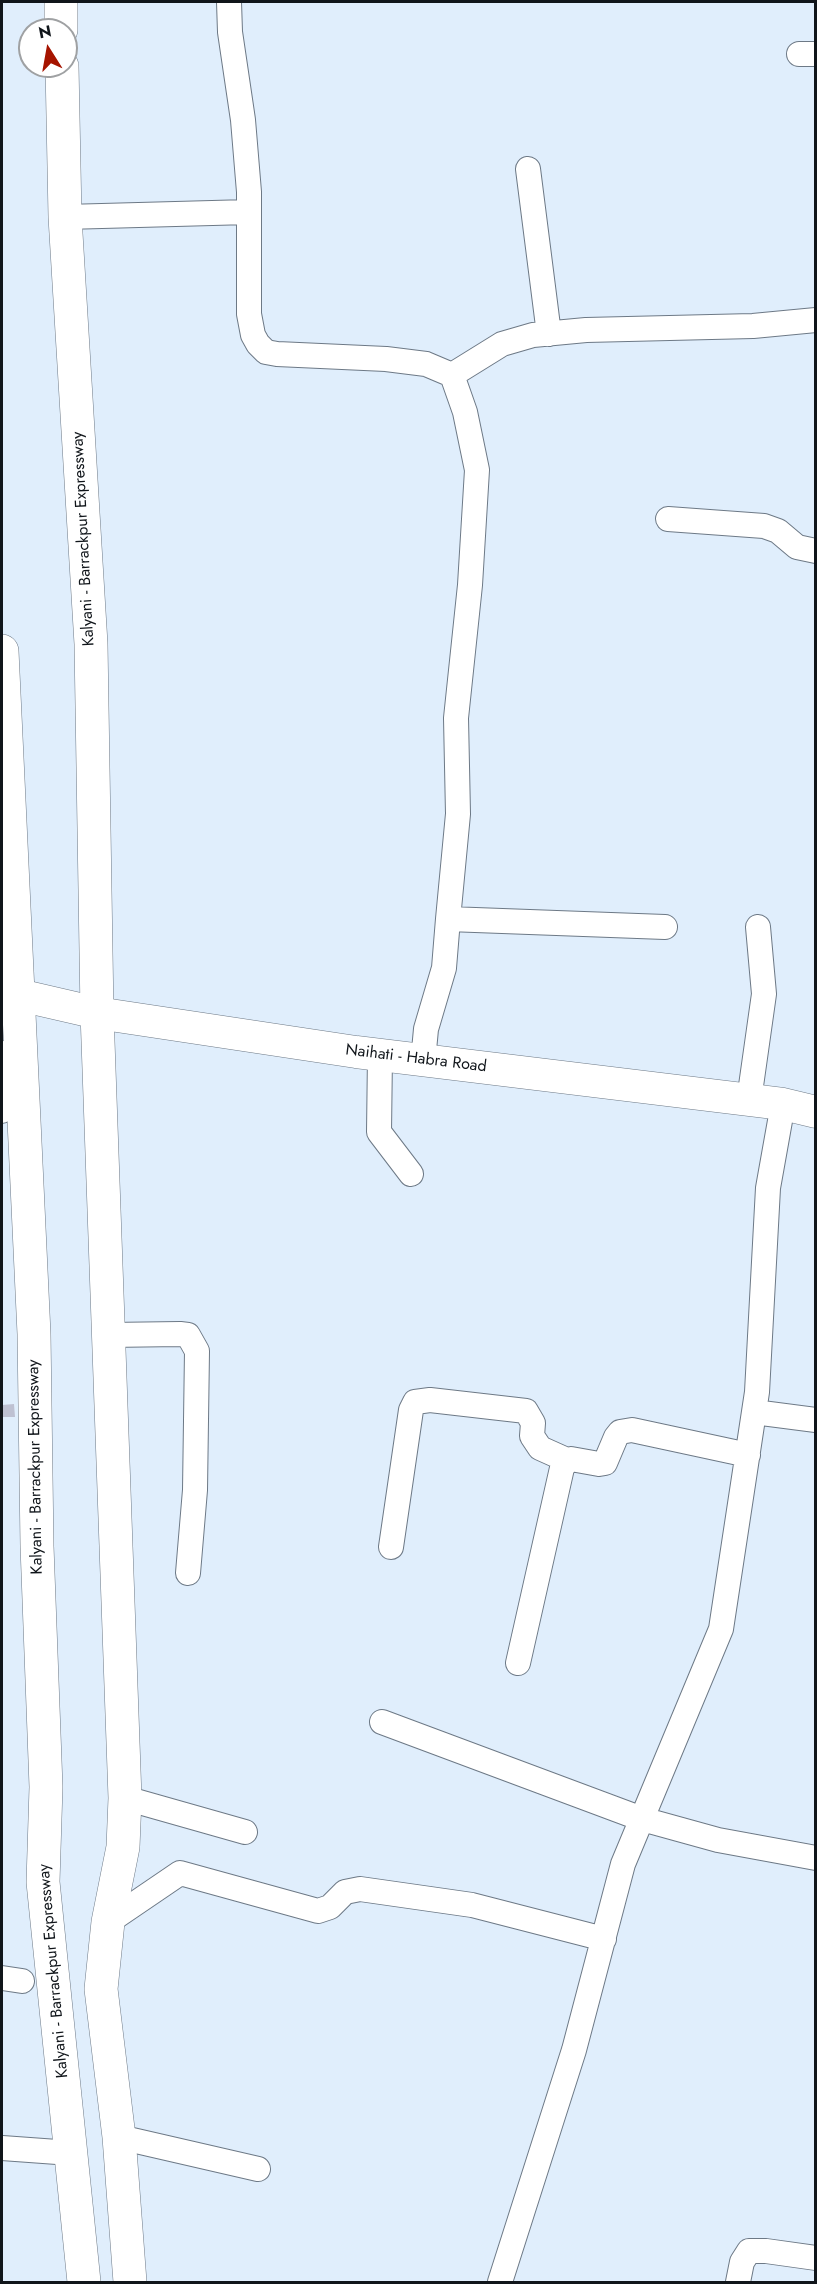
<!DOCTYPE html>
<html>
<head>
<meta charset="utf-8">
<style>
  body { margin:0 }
  #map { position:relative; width:817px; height:2284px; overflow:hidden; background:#e0eefc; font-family:Jost,sans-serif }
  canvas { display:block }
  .frame { position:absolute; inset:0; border:3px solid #10151a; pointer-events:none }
  .north { position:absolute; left:18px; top:18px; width:60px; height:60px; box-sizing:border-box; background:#fff; border:2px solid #9fa1a3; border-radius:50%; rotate:349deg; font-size:16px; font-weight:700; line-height:24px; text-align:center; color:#10151a }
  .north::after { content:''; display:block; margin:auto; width:21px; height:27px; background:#a61400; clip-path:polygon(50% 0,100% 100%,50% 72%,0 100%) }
</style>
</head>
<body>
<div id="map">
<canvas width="817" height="2284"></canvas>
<div class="frame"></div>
<div class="north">N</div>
</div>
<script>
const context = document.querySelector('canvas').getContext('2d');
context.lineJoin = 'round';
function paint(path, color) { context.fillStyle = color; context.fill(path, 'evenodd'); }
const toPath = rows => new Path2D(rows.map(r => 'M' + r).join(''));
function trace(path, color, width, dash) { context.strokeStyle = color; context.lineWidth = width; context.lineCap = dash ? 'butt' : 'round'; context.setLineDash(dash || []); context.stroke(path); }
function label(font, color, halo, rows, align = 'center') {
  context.font = font + ' Jost,sans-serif'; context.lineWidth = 5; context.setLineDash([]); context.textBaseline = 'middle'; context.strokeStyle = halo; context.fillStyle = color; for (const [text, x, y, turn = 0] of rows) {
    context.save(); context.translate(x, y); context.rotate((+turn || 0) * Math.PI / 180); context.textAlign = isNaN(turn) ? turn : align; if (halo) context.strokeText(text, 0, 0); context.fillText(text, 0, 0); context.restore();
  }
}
paint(toPath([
  [14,1404,15,1417,2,1417,2,1405]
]), '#bec1d2');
const minor = toPath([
  [229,2,230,32,243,120,249,192,249,314,253,335,258,344,266,352,277,354,386,359,426,364,452,375,465,412,477,470,470,585,456,718,458,814,448,919,444,968,426,1029,423,1061],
  [799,54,816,54],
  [528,169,549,334],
  [65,217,249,212],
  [452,375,502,344,533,335,586,330,753,326,816,320],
  [668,519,764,526,778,531,797,547,816,551],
  [448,919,665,927],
  [380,1055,379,1132,411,1174],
  [749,1100,764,994,758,927],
  [2,1111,10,1051],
  [108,1335,180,1334,188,1335,197,1351,195,1490,188,1573],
  [754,1412,816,1420],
  [391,1547,411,1410,415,1402,430,1400,526,1411,533,1423,532,1436,540,1448,569,1461],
  [518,1663,562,1468,566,1462,571,1459,599,1464,605,1463,616,1437,620,1432,632,1430,748,1455],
  [382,1722,642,1819,718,1840,816,1858],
  [125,1798,245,1832],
  [108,1922,180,1873,318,1911,330,1907,345,1892,360,1889,472,1905,604,1939],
  [2,1978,22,1981],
  [119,2137,258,2169],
  [2,2148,71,2153],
  [500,2282,574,2050,623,1864,721,1629,757,1392,768,1188,783,1104],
  [738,2282,742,2262,749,2251,766,2251,816,2258]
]);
const major = toPath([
  [2,991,97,1013,356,1052,783,1104,816,1112]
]);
const highway = toPath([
  [61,2,61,30],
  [62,66,65,217,91,644,97,1013,125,1798,123,1847,108,1922,101,1989,119,2137,130,2282],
  [2,651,34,1334,37,1546,46,1787,43,1882,84,2282]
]);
trace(minor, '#6d7986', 26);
trace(major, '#6d7986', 33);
trace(highway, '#6d7986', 34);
trace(minor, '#fff', 24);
trace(major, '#fff', 32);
trace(highway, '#fff', 33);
label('16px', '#10151a', '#fff', [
  ["Kalyani - Barrackpur Expressway",84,539,-93],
  ["Naihati - Habra Road",416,1059,7],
  ["Kalyani - Barrackpur Expressway",36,1467,-91],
  ["Kalyani - Barrackpur Expressway",54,1971,-95]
]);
</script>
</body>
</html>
